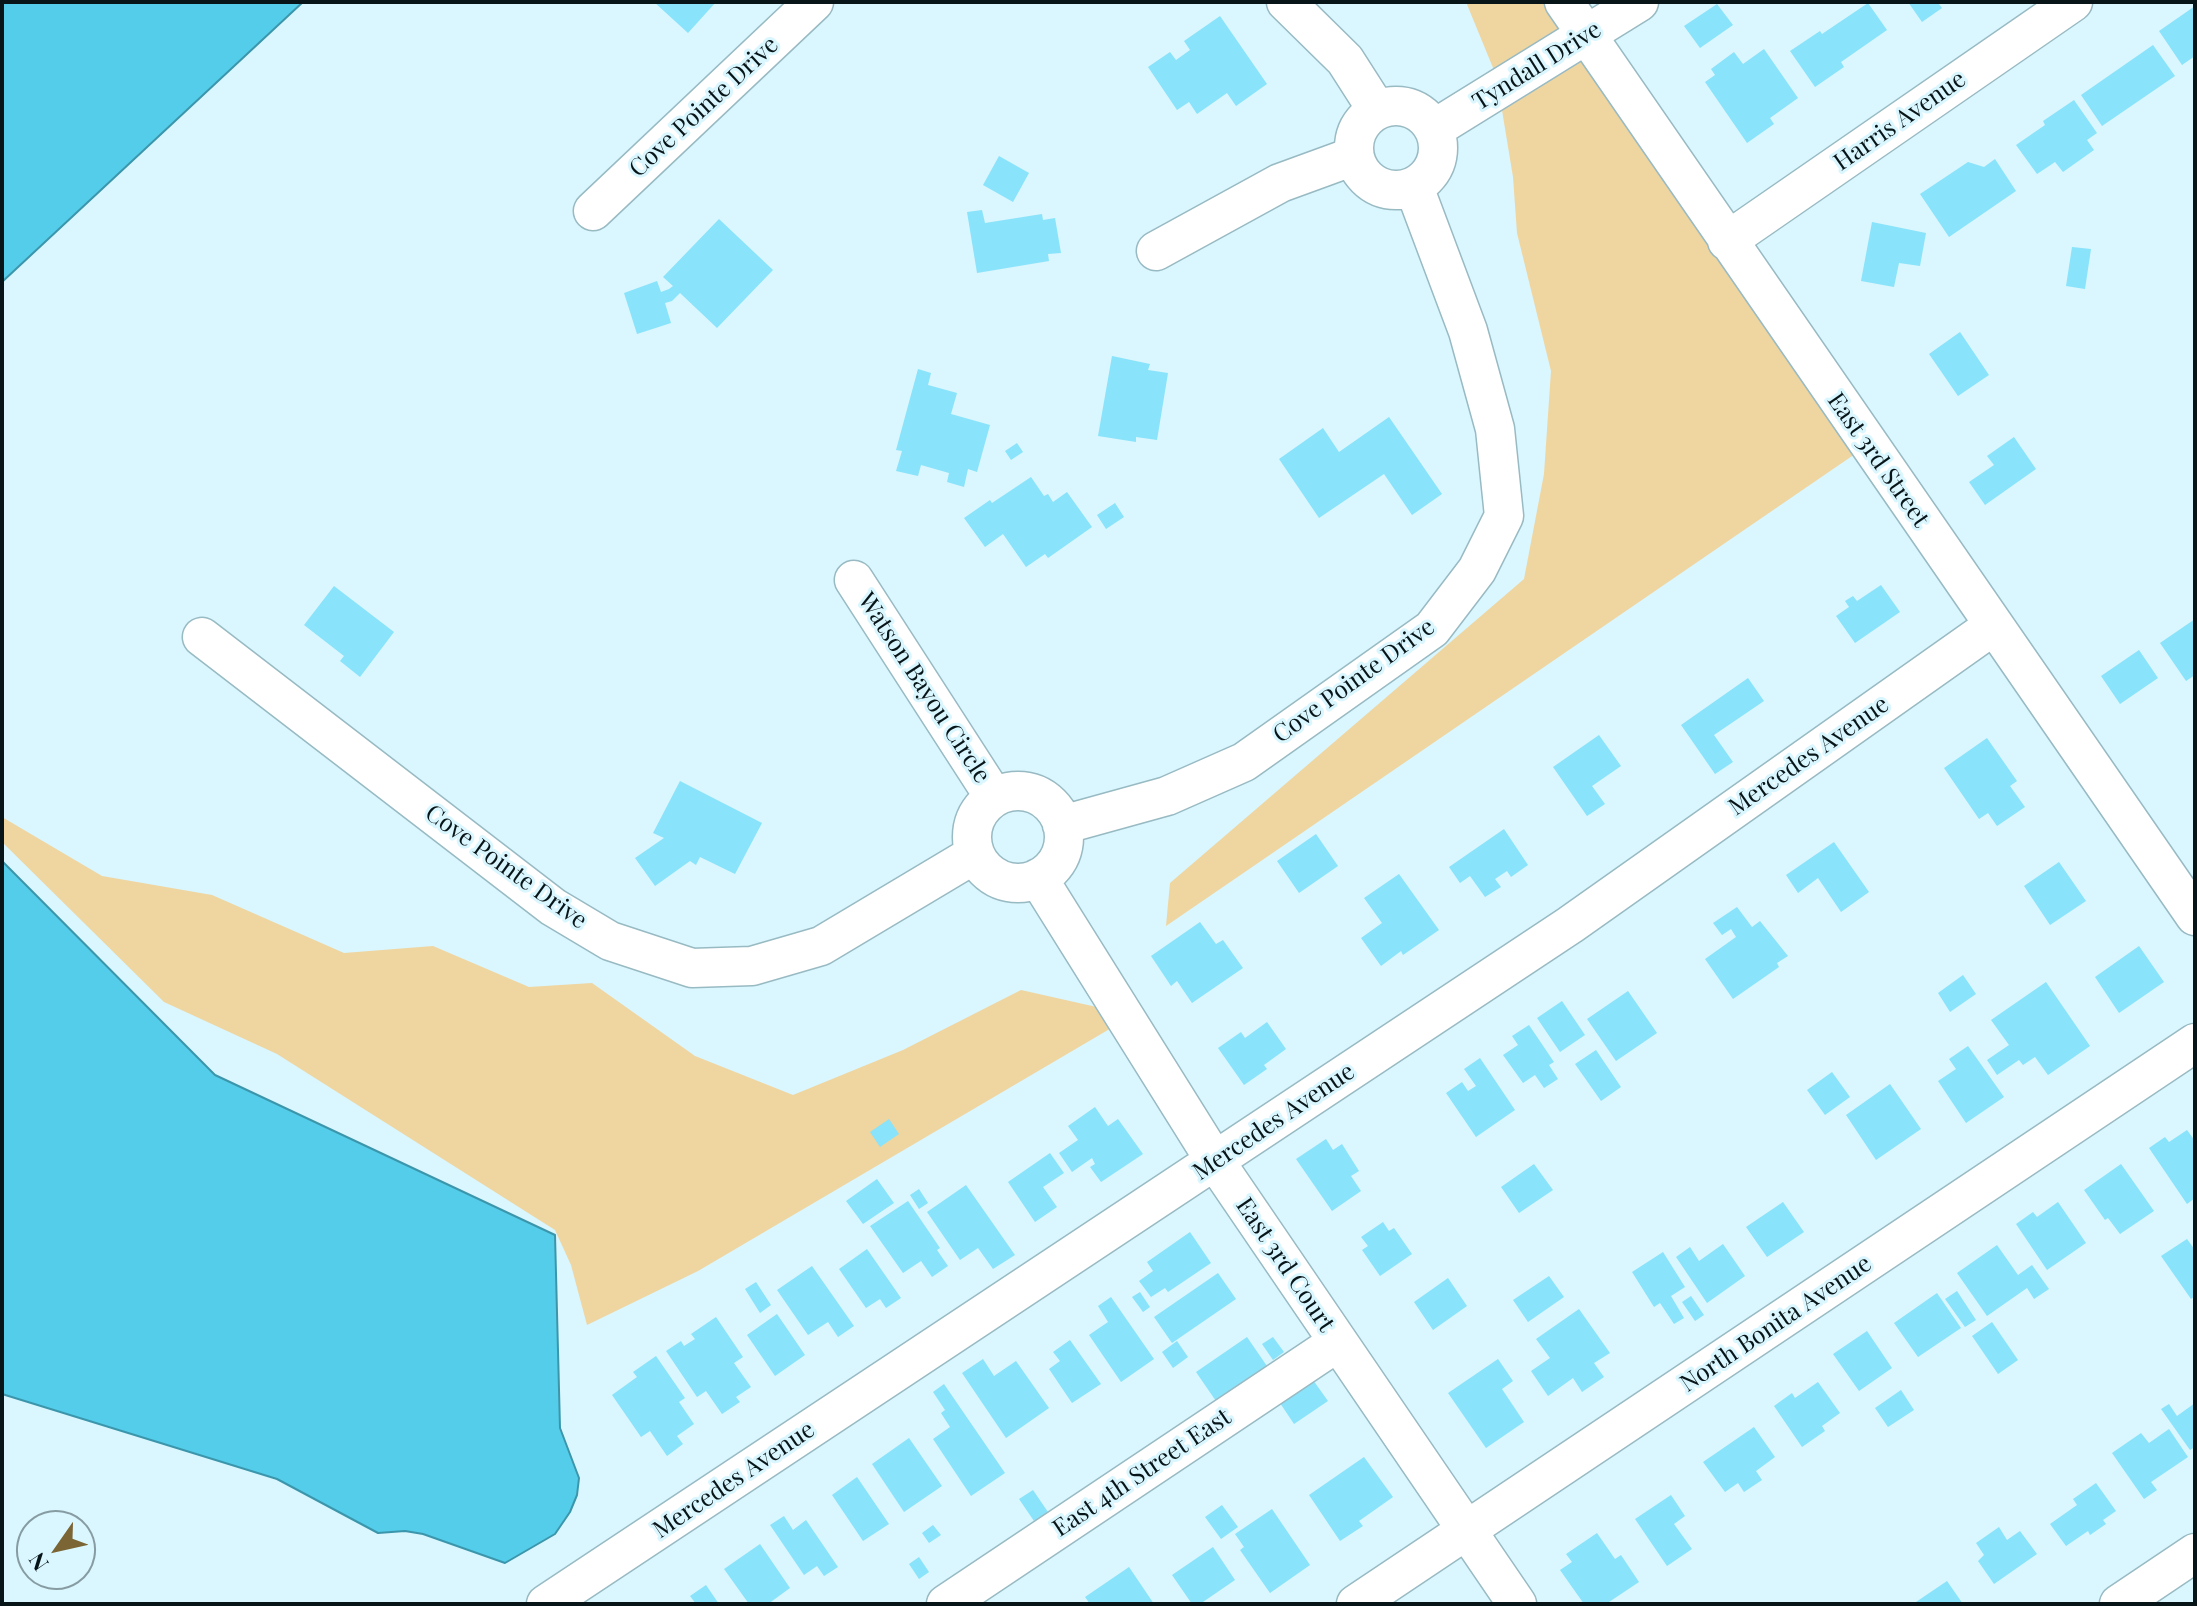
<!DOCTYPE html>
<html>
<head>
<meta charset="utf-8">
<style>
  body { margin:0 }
  #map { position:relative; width:2197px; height:1606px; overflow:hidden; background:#daf6fe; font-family:"Playfair Display",serif }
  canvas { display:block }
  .frame { position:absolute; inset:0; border:4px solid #081518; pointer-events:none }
  .north { position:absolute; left:16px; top:1510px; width:80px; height:80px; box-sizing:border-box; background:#daf6fe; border:2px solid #869ca2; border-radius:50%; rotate:236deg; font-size:22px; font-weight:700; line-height:32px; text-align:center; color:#081518 }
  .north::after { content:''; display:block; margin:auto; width:28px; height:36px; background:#7c6535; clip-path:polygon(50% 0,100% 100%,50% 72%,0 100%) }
</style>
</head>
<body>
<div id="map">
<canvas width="2197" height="1606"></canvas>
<div class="frame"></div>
<div class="north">N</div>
</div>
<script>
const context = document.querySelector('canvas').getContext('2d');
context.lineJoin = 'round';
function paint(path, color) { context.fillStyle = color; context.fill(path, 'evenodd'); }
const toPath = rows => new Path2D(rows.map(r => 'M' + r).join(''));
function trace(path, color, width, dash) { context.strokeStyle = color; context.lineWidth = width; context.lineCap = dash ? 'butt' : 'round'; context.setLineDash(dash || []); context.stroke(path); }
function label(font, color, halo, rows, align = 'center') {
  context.font = font + ' "Playfair Display",serif'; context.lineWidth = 6; context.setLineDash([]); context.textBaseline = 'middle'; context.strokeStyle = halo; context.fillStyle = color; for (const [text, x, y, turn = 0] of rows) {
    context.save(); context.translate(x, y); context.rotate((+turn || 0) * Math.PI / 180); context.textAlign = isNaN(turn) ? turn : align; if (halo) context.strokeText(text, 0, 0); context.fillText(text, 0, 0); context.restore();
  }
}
paint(toPath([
  [1466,2,1544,2,1567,32,1496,75],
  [1582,54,1855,454,1166,926,1170,883,1524,579,1544,474,1551,371,1517,233,1513,177,1501,104],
  [2,817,102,876,212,895,344,953,433,946,529,987,592,983,695,1056,793,1095,903,1050,1021,990,1101,1008,1113,1027,698,1271,587,1325,571,1265,555,1230,277,1054,164,1002,2,842]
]), '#efd5a0');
const water = toPath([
  [2,2,303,2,2,282,2,2],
  [2,861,215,1075,555,1235,560,1428,579,1478,577,1495,570,1512,555,1534,505,1563,423,1534,405,1531,378,1533,277,1479,2,1394,2,861]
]);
paint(water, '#53cdea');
trace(water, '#3c96ab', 2);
paint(toPath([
  [654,2,716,2,688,33],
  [1908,2,1942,2,1939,4,1942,8,1922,22],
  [1868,3,1887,30,1841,62,1844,67,1815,87,1790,51,1820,31,1822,34],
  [1717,4,1733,25,1700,48,1684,26],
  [2195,6,2195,56,2182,65,2159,31],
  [1220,16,1267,84,1236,106,1227,93,1197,114,1189,102,1177,110,1148,67,1170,52,1176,60,1190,50,1184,41],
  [2153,45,2175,76,2102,126,2081,95],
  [1764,49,1798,98,1770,118,1774,124,1747,143,1705,82,1715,75,1711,69,1734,52,1743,64],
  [2074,100,2097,133,2087,140,2094,150,2063,172,2055,162,2037,174,2016,145,2045,125,2043,121],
  [999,156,1029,173,1013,202,983,185],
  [1995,159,2016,191,1949,237,1920,194,1968,162,1984,167],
  [982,210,985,223,1042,214,1043,220,1055,218,1061,253,1048,254,1049,261,977,273,967,212],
  [719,219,773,270,717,328,680,293,672,301,665,303,671,323,637,334,624,293,657,281,661,292,669,289,673,286,663,277],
  [1872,222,1926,233,1920,266,1899,263,1894,287,1861,281],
  [2072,247,2091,249,2085,289,2066,286],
  [1960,332,1989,375,1958,396,1929,354],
  [1112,356,1150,364,1148,370,1168,373,1157,440,1136,437,1136,442,1098,436],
  [918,369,931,373,928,385,957,393,951,414,990,425,977,472,968,469,964,487,947,482,949,473,921,465,918,476,896,471,902,451,896,450],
  [1389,417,1442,494,1412,515,1384,474,1319,518,1279,459,1323,428,1339,452],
  [2014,437,2036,469,1985,505,1969,482,1994,465,1987,456],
  [1017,443,1023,452,1011,460,1005,451],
  [1031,477,1044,496,1048,494,1053,502,1067,492,1092,527,1048,558,1045,554,1026,567,1003,534,985,547,964,518,990,500,992,503],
  [1115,503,1124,517,1106,529,1097,515],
  [1881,585,1900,612,1855,643,1836,616,1849,607,1845,601,1853,596,1857,601],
  [334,586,394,632,360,677,340,661,344,656,304,625],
  [2195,619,2195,675,2186,681,2160,643],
  [2139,650,2158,678,2120,704,2101,676],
  [1748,678,1764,701,1714,735,1733,762,1715,774,1681,725],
  [1599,735,1621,766,1592,786,1605,804,1587,816,1553,767],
  [1987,738,2017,781,2010,786,2025,807,1997,826,1988,813,1979,819,1944,768],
  [680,781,762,823,735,874,700,857,696,865,690,861,655,886,635,858,664,838,653,833],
  [1504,829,1528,865,1511,877,1507,871,1495,879,1501,887,1485,897,1470,876,1460,883,1449,867],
  [1316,834,1338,866,1299,893,1277,861],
  [1834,842,1869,892,1841,912,1818,878,1798,893,1786,875],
  [2059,862,2086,901,2050,925,2024,886],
  [1399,874,1439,930,1403,955,1401,951,1381,966,1361,938,1382,923,1364,898],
  [1737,907,1752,927,1760,921,1788,956,1777,963,1779,967,1733,999,1705,959,1736,937,1731,929,1722,935,1713,923],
  [1200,922,1216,944,1223,940,1243,968,1192,1003,1177,981,1171,986,1151,956],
  [2139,946,2164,982,2119,1013,2095,977],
  [1963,975,1976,994,1950,1012,1938,993],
  [2046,982,2090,1046,2048,1075,2035,1057,2023,1065,2019,1060,1997,1075,1987,1060,2009,1045,1991,1020],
  [1628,991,1657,1033,1616,1061,1587,1019],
  [1562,1001,1585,1035,1560,1052,1537,1018],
  [1267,1022,1286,1049,1264,1065,1267,1069,1244,1085,1218,1048,1241,1032,1245,1038],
  [1529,1025,1554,1062,1549,1065,1558,1079,1544,1088,1535,1075,1523,1083,1503,1055,1518,1045,1512,1036],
  [1968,1046,2004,1097,1966,1123,1938,1081,1956,1069,1949,1059],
  [1596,1050,1621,1087,1601,1101,1575,1064],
  [1480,1058,1515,1110,1476,1137,1446,1093,1462,1082,1468,1091,1476,1086,1464,1069],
  [1832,1072,1850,1097,1825,1115,1807,1090],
  [1890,1084,1921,1129,1876,1160,1846,1115],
  [1095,1107,1108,1126,1118,1119,1143,1154,1101,1182,1090,1167,1095,1164,1092,1158,1072,1172,1059,1153,1078,1140,1068,1126],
  [889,1119,899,1134,880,1147,870,1132],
  [2187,1130,2195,1141,2195,1198,2187,1204,2149,1148,2165,1137,2169,1142],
  [1326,1139,1333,1150,1342,1144,1359,1171,1351,1176,1361,1191,1332,1211,1296,1159],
  [1050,1153,1064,1173,1043,1187,1057,1207,1035,1222,1008,1182],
  [1534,1164,1553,1190,1519,1213,1501,1187],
  [2121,1164,2154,1211,2120,1234,2108,1218,2105,1220,2084,1190],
  [877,1179,894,1203,863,1224,846,1201],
  [966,1185,1015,1255,993,1269,978,1248,960,1260,927,1212],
  [919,1189,928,1203,919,1209,910,1195],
  [908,1201,940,1248,937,1250,948,1266,932,1277,921,1261,903,1273,870,1226],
  [1783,1202,1804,1232,1767,1257,1746,1227],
  [2058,1202,2086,1243,2047,1270,2016,1224,2033,1212,2037,1217],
  [1383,1222,1389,1231,1394,1228,1412,1254,1380,1276,1362,1250,1368,1246,1361,1237],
  [1190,1232,1211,1263,1168,1292,1165,1288,1151,1297,1139,1281,1153,1271,1147,1262],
  [2187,1239,2195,1250,2195,1296,2191,1299,2161,1256],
  [1723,1244,1745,1276,1707,1303,1676,1257,1690,1247,1699,1261],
  [1997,1245,2018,1275,2032,1265,2049,1289,2034,1299,2027,1288,1987,1316,1957,1273],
  [867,1249,901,1298,886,1308,880,1299,866,1308,839,1269],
  [1663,1252,1685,1287,1671,1296,1684,1318,1674,1324,1660,1303,1654,1307,1632,1272],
  [812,1266,854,1326,838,1337,828,1322,808,1335,777,1290],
  [1218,1273,1236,1299,1172,1343,1154,1317],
  [1549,1276,1564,1297,1528,1322,1513,1300],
  [1448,1278,1467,1306,1433,1330,1414,1302],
  [756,1282,771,1305,760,1313,745,1289],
  [1957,1291,1976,1320,1965,1327,1945,1299],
  [1140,1292,1150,1307,1143,1312,1132,1297],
  [1937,1293,1961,1328,1918,1357,1894,1323],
  [1691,1296,1704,1315,1695,1321,1682,1302],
  [1111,1297,1154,1359,1121,1382,1089,1335,1108,1322,1098,1306],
  [1579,1309,1610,1353,1594,1363,1604,1377,1582,1392,1573,1378,1548,1396,1531,1371,1550,1358,1536,1339],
  [777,1314,805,1355,775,1376,747,1335],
  [716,1317,743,1357,734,1363,751,1387,736,1397,740,1402,722,1414,706,1391,697,1397,666,1351,681,1341,684,1346,695,1339,691,1334],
  [1992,1322,2018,1360,1998,1374,1972,1336],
  [1867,1331,1892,1368,1859,1391,1833,1354],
  [1247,1337,1269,1369,1218,1404,1196,1372],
  [1273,1337,1284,1352,1273,1360,1262,1344],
  [1070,1340,1101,1384,1072,1403,1049,1369,1060,1361,1053,1352],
  [1177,1341,1188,1357,1173,1368,1162,1352],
  [656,1356,685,1398,679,1402,694,1424,677,1436,683,1444,667,1456,650,1431,641,1437,612,1395,637,1377,633,1372],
  [983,1359,994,1376,1016,1361,1049,1408,1006,1438,962,1373],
  [1498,1359,1513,1381,1502,1389,1524,1422,1486,1448,1448,1393],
  [1313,1380,1328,1401,1294,1424,1280,1403],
  [1818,1382,1840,1413,1822,1426,1825,1431,1802,1447,1774,1406,1792,1393,1795,1398],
  [944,1384,1005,1473,971,1496,933,1439,950,1427,941,1413,945,1410,933,1392],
  [1901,1390,1914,1410,1888,1427,1875,1408],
  [2195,1403,2195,1447,2190,1450,2161,1409,2169,1404,2177,1416],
  [1754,1427,1775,1457,1756,1471,1762,1480,1744,1492,1738,1483,1725,1492,1703,1462],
  [2169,1429,2188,1457,2151,1482,2157,1490,2144,1499,2112,1453,2141,1433,2149,1443],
  [909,1438,942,1486,904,1512,872,1464],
  [1364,1457,1393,1497,1359,1521,1363,1526,1340,1541,1309,1495],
  [857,1477,889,1524,863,1541,832,1495],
  [2096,1483,2116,1511,2103,1520,2106,1524,2090,1535,2088,1531,2066,1546,2050,1524,2077,1505,2073,1499],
  [1033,1490,1048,1512,1034,1521,1019,1499],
  [1671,1495,1685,1516,1674,1524,1692,1549,1667,1566,1635,1519],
  [1222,1505,1238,1527,1221,1539,1205,1517],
  [1272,1509,1310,1565,1270,1593,1240,1550,1244,1547,1235,1534],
  [784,1516,793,1530,806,1520,838,1567,824,1576,817,1566,804,1575,770,1525],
  [933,1525,941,1535,929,1543,922,1533],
  [1999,1527,2007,1540,2020,1531,2037,1554,1994,1584,1978,1561,1984,1555,1976,1543],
  [1597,1533,1615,1559,1621,1555,1639,1582,1606,1604,1584,1604,1560,1570,1572,1562,1566,1554],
  [760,1544,790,1588,768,1604,749,1604,724,1569],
  [1213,1547,1235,1580,1200,1604,1192,1604,1172,1575],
  [919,1557,929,1572,919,1579,909,1564],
  [1129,1567,1154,1604,1090,1604,1085,1597],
  [1947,1581,1963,1604,1913,1604],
  [706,1585,719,1604,696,1604,690,1596]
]), '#89e3fa');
const minor = toPath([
  [1286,2,1345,60,1377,110],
  [1564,2,2195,916],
  '1354 148a42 42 0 1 1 84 0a42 42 0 1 1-84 0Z',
  [1434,129,1639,2],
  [593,211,814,2],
  [1727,241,2073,2],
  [1156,251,1280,183,1354,156],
  [854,580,994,797],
  [202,637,553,907,610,941,692,968,752,966,821,946,975,854],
  '972 837a46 46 0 1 1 92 0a46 46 0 1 1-92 0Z',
  [1062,825,1167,796,1244,762,1432,629,1477,570,1504,516,1495,429,1468,331,1414,187],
  [1038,878,1215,1161,1517,1604],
  [546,1604,1570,925,1993,626],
  [946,1604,1338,1342],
  [1356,1604,2195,1043],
  [2119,1604,2195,1553]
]);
trace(minor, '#98bac3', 41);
trace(minor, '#fff', 38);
label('24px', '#081518', '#daf6fe', [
  ["Tyndall Drive",1537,66,-32],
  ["Cove Pointe Drive",704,107,-43],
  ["Harris Avenue",1900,121,-35],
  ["East 3rd Street",1878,460,55],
  ["Cove Pointe Drive",1354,681,-36],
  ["Watson Bayou Circle",924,688,57],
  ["Mercedes Avenue",1809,756,-35],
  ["Cove Pointe Drive",506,867,36],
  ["Mercedes Avenue",1274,1122,-34],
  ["East 3rd Court",1285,1265,56],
  ["North Bonita Avenue",1776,1324,-34],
  ["East 4th Street East",1142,1473,-34],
  ["Mercedes Avenue",734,1480,-34]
]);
</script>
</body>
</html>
